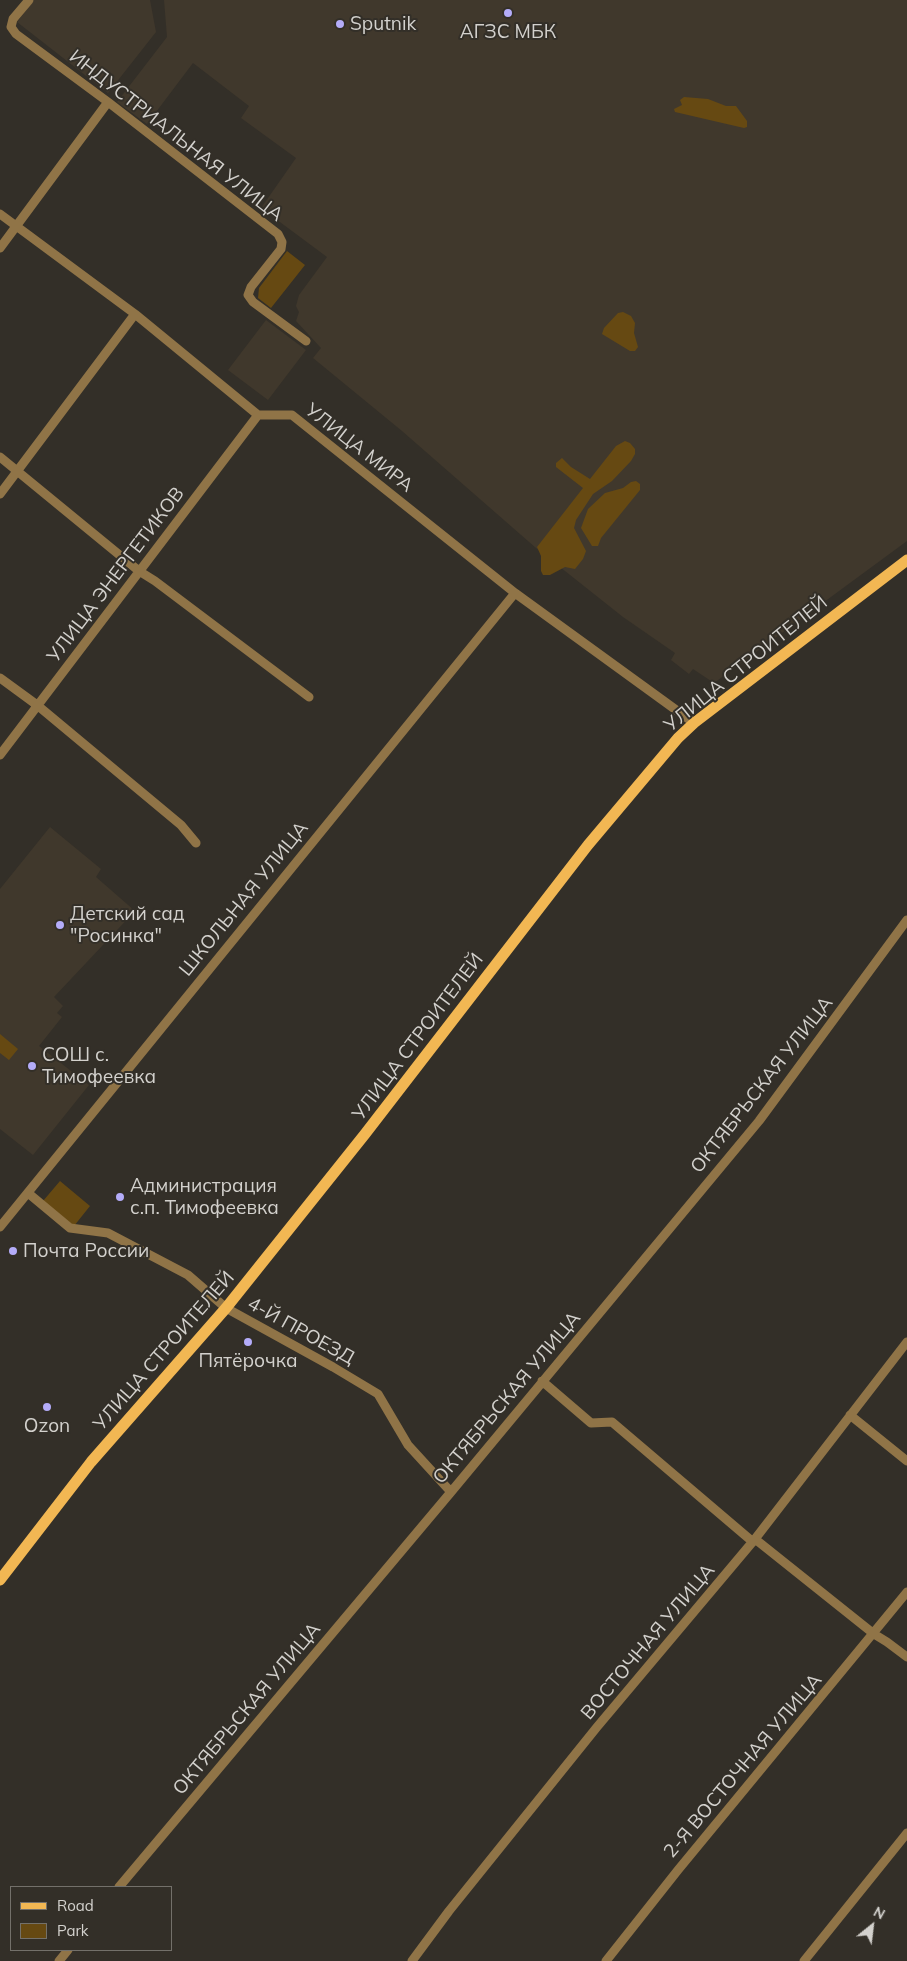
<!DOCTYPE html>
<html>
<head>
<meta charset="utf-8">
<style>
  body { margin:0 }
  #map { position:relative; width:907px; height:1961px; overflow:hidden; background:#332f28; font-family:Mulish,sans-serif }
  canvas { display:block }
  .legend { position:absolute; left:10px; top:1886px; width:162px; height:65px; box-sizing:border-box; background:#332f28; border:1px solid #73706a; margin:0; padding:6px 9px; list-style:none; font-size:15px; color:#d3d1cd }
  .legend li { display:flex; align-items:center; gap:10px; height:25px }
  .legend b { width:25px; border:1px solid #73706a }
  .north { position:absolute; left:847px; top:1901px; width:50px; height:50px; -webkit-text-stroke:4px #332f28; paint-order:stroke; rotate:29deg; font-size:14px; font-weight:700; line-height:20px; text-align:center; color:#d3d1cd }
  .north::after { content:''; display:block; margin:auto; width:18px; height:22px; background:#d3d1cd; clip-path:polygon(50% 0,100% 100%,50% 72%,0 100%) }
</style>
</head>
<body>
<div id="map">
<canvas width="907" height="1961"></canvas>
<ul class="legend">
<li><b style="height:6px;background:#f2b753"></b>Road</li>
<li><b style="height:14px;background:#664912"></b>Park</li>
</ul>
<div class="north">N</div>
</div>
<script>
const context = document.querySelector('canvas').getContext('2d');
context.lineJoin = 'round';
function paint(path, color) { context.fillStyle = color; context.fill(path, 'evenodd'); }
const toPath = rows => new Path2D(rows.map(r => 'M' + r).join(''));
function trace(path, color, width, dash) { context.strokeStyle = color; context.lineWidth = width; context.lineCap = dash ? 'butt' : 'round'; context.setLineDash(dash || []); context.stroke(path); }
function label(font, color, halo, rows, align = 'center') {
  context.font = font + ' Mulish,sans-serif'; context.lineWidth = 4; context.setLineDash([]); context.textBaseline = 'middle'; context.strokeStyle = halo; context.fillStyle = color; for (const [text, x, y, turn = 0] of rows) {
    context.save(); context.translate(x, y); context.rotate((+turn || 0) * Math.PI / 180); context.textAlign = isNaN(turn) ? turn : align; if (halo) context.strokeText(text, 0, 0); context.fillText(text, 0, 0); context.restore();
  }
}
paint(toPath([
  [34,0,150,0,156,32,108,93,17,22],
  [164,0,907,0,907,541,714,683,693,669,689,674,671,660,675,653,623,617,536,548,402,431,313,358,321,348,296,321,299,312,296,306,299,295,327,257,261,208,296,158,241,118,249,106,193,63,147,124,117,102,167,37],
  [266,320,306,350,268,400,228,370],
  [50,827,101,869,96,877,135,911,54,997,63,1006,57,1013,62,1017,39,1046,89,1085,33,1155,0,1129,0,889]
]), '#40382c');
paint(toPath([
  [684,97,708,99,726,106,736,106,747,121,747,127,744,128,675,112,674,109,682,105,680,100],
  [287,251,305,265,271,308,258,298,259,288],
  [623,312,631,316,635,323,634,333,638,347,635,351,630,351,602,334,604,328,618,313],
  [625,441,630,443,635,449,635,454,631,461,612,481,593,494,576,520,574,528,586,551,583,559,575,569,565,567,550,575,543,575,541,571,541,556,537,547,583,488,556,467,556,463,562,458,571,467,590,479,616,446],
  [636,481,640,484,640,490,601,538,598,546,592,546,581,528,588,509,605,493,623,488,631,482],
  [0,1034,18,1049,9,1060,0,1053],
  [60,1181,90,1206,74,1226,43,1201]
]), '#664912');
trace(toPath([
  [29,0,13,19,11,27,16,34,108,102,278,234,282,242,281,249,251,287,248,295,253,302,306,341],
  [0,214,135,314,258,415,292,415,515,593,694,723],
  [0,248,108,102],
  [0,457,139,571,155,581,309,697],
  [0,494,135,314],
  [0,678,37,705,181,825,196,843],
  [0,755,258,415],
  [28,1193,70,1228,108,1233,188,1275,226,1308,333,1367,378,1394,408,1445,451,1492],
  [0,1227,515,593],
  [542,1381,591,1423,612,1422,753,1542],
  [850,1415,907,1461],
  [755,1539,874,1634,887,1642,907,1657],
  [119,1887,451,1492,759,1121,907,920],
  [59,1961,68,1950],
  [412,1961,449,1911,597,1727,755,1539,907,1342],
  [606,1961,678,1870,907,1592],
  [804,1961,907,1833]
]), '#907447', 9);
trace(toPath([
  [0,1580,91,1462,226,1308,365,1134,588,845,678,738,694,723,907,560]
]), '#f2b753', 11);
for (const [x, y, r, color] of [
  [508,13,5,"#b4acf9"],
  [340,24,5,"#b4acf9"],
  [60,925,5,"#b4acf9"],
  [32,1066,5,"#b4acf9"],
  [120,1197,5,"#b4acf9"],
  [13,1251,5,"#b4acf9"],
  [248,1342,5,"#b4acf9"],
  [47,1407,5,"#b4acf9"]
]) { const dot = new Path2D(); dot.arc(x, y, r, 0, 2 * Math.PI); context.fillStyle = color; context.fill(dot); trace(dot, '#332f28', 2); }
label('19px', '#d3d1cd', '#332f28', [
  ["Sputnik",350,24],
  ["АГЗС МБК",508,32,"center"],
  ["Детский сад",70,914],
  ["\"Росинка\"",70,936],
  ["СОШ с.",42,1055],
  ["Тимофеевка",42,1077],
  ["Администрация",130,1186],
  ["с.п. Тимофеевка",130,1208],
  ["Почта России",23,1251],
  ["Пятёрочка",248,1361,"center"],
  ["Ozon",47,1426,"center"]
], 'left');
label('19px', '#d3d1cd', '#332f28', [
  ["ИНДУСТРИАЛЬНАЯ УЛИЦА",176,136,38],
  ["УЛИЦА МИРА",359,448,38],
  ["УЛИЦА ЭНЕРГЕТИКОВ",116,575,-53],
  ["УЛИЦА СТРОИТЕЛЕЙ",746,664,-39],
  ["ШКОЛЬНАЯ УЛИЦА",244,899,-51],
  ["УЛИЦА СТРОИТЕЛЕЙ",418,1037,-53],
  ["ОКТЯБРЬСКАЯ УЛИЦА",762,1085,-52],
  ["4-Й ПРОЕЗД",301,1331,29],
  ["УЛИЦА СТРОИТЕЛЕЙ",164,1351,-49],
  ["ОКТЯБРЬСКАЯ УЛИЦА",507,1398,-50],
  ["ВОСТОЧНАЯ УЛИЦА",648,1642,-50],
  ["ОКТЯБРЬСКАЯ УЛИЦА",247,1709,-50],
  ["2-Я ВОСТОЧНАЯ УЛИЦА",743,1766,-50]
]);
</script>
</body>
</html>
